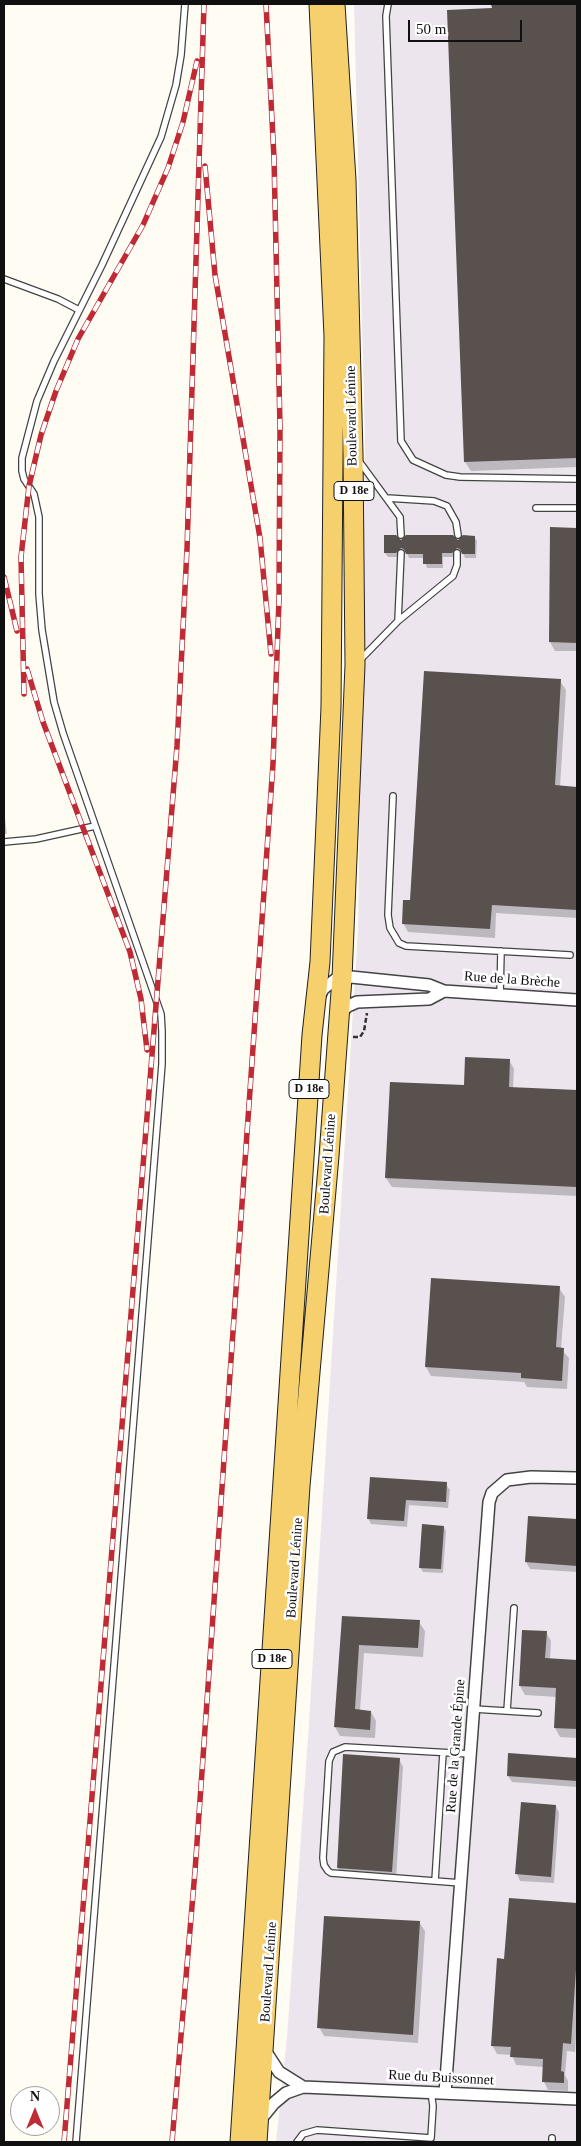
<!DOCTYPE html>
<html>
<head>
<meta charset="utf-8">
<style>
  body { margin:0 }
  #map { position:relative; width:581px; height:2146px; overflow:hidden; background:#fffcf4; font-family:"Times New Roman",serif }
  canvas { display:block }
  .frame { position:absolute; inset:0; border:5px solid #101010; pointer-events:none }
  .north { position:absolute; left:10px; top:2086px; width:50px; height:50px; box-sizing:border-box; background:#fff; border:1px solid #9f9f9f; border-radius:50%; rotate:0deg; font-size:14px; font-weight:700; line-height:20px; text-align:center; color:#101010 }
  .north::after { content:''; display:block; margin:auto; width:18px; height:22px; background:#bf2a35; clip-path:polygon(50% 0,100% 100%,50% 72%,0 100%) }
  .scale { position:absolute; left:408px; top:20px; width:114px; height:22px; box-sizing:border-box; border:2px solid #101010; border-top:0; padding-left:6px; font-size:15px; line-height:18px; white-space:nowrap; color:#101010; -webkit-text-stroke:4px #fff; paint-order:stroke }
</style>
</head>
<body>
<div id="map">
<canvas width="581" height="2146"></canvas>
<div class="frame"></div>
<div class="north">N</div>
<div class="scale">50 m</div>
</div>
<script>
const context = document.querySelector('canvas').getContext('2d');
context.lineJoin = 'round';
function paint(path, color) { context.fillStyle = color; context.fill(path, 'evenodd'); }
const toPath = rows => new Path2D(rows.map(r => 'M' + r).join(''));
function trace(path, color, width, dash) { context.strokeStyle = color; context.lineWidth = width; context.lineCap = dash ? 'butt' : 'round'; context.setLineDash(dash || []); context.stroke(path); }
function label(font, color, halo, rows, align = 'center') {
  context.font = font + ' "Times New Roman",serif'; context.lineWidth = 5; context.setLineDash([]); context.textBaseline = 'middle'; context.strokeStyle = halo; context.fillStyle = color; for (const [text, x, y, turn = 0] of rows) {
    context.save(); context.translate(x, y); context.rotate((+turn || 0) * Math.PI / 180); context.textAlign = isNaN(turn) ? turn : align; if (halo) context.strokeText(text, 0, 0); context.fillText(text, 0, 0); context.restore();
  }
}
paint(toPath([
  [354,4,577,4,577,2142,276,2142,287,2037,308,1738,358,930,365,444]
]), '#ede5ee');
paint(toPath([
  [493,4,577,4,577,467,471,471,465,462,448,11,493,9],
  [552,529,577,529,577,651,555,651,550,642],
  [474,537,477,541,476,558,465,558,463,553,459,552,455,557,443,557,443,568,427,568,424,558,409,558,407,553,403,552,399,557,388,557,385,553,401,541,458,541],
  [560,681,566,690,560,787,577,788,577,918,496,913,495,938,408,932,403,923,411,902],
  [4,810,7,834,4,834],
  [509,1060,514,1069,513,1088,577,1091,577,1196,392,1187,386,1178,465,1086],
  [432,1280,559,1288,565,1297,561,1349,569,1358,567,1389,527,1387,524,1382,431,1376,426,1367],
  [371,1479,446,1484,450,1490,448,1508,409,1505,407,1527,371,1524,368,1518],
  [529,1518,577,1520,577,1572,530,1569,526,1562],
  [444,1527,446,1531,443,1573,423,1572,420,1567],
  [343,1617,419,1622,425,1631,423,1657,364,1653,360,1711,371,1712,376,1721,375,1738,340,1736,335,1727],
  [546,1632,551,1641,550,1660,577,1662,577,1738,560,1737,555,1728,557,1697,525,1695,520,1686],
  [509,1755,577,1759,577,1787,512,1782,508,1776],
  [399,1759,403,1767,396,1879,342,1876,338,1868],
  [556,1806,559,1813,554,1883,520,1881,517,1874],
  [510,1899,577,1904,577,2020,575,2052,567,2051,565,2075,568,2081,568,2091,548,2090,544,2082,544,2067,516,2065,512,2055,497,2054,492,2045,506,1960],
  [419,1922,425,1931,418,2043,324,2036,319,2027]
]), '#0003');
paint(toPath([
  [491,4,577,4,577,458,464,462,447,10,492,8],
  [550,527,577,528,577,643,549,642],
  [384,535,396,535,401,540,406,535,453,535,458,540,463,535,475,536,475,554,462,554,460,549,457,548,452,553,442,553,442,564,423,564,423,554,406,554,404,549,401,548,396,553,384,553],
  [424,671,561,679,555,785,577,787,577,910,492,905,490,929,402,924,403,900,410,900],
  [465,1057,510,1059,509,1087,577,1090,577,1187,385,1178,390,1082,464,1085],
  [431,1278,560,1286,556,1347,564,1348,562,1381,521,1378,521,1373,425,1367],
  [370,1477,447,1482,446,1502,406,1500,404,1521,367,1519],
  [528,1516,577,1519,577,1566,525,1562],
  [422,1524,444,1526,441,1569,419,1568],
  [342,1616,420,1620,418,1648,359,1645,355,1709,371,1711,370,1730,334,1727],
  [522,1630,547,1631,545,1658,577,1660,577,1729,554,1728,556,1688,519,1686],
  [508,1753,577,1758,577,1781,507,1776],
  [343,1754,400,1758,392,1872,337,1868],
  [521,1802,556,1805,551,1877,515,1874],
  [509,1898,577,1903,577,1955,571,2044,563,2043,561,2071,564,2072,564,2083,542,2082,543,2059,510,2057,511,2047,491,2046,497,1958,504,1959],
  [324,1916,420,1921,413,2035,317,2028]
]), '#59514d');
const service = toPath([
  [388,4,386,16,401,441,413,460,446,475,460,477,577,479],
  [4,279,58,299,79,310],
  [359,461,400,517,401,535],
  [387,498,434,501,447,506,456,522,458,535],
  [536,508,577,508],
  [398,621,453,576,457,565,457,553],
  [360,660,398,621,401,553],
  [393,796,388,915,390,928,399,943,406,946,570,955],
  [4,842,36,839,95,826],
  [500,995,501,951],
  [474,1709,538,1713],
  [507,1711,514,1608],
  [435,1881,443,1753],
  [461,1883,331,1873,328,1871,324,1865,323,1858,329,1761,333,1752,345,1747,471,1754],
  [76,2142,162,1064,162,1031,161,1014,63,733,54,702,42,630,39,594,39,517,34,494,24,479,22,471,22,458,37,401,54,361,102,265,161,137,176,85,181,55,185,4],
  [297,2142,303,2134,317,2130,431,2138,433,2106,431,2092],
  [552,2142,552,2138]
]);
const minor = toPath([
  [319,997,323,989,336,979,351,977,429,985,444,991,577,1000],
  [339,1014,348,1006,357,1002,429,999,444,991],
  [264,2049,279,2072,303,2087],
  [445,2093,489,1502,492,1493,507,1480,531,1477,577,1478],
  [260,2120,274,2103,286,2093,303,2087,577,2099]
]);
const primary = toPath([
  [240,2142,312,1035,320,962,331,707,334,336,319,4],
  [257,2142,300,1486,329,1156,342,978,355,665,353,454,346,180,335,4]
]);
trace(service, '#434343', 8);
trace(minor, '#434343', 14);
trace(primary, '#212121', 21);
trace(toPath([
  [353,1037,360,1037,364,1031,367,1013]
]), '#323232', 2.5, [5, 2.5]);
trace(service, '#fff', 5.5);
trace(minor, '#fff', 11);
trace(primary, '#f5d06d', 19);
const rail = toPath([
  [205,166,215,275,260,538,271,654],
  [4,577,17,631],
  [27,669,43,722,130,952,141,999,147,1050],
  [24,694,21,557,29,486,41,435,56,391,78,339,143,225,168,168,183,122,197,61],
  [64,2142,177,746,187,549,204,4],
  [172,2142,195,1871,273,764,279,600,280,427,274,158,266,4]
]);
trace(rail, '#bf2a35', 5.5);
trace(rail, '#fff', 4, [11]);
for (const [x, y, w] of [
  [354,491,40],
  [309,1089,40],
  [272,1659,40]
]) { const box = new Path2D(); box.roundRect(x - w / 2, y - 9.5, w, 19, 4); context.fillStyle = '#fff'; context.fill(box); trace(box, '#101010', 1); }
label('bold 12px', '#101010', null, [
  ["D 18e",354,491],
  ["D 18e",309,1089],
  ["D 18e",272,1659]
]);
label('14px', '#101010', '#fff', [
  ["Boulevard Lénine",352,416,-91],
  ["Rue de la Brèche",512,980,4],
  ["Boulevard Lénine",328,1164,-86],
  ["Boulevard Lénine",295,1568,-86],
  ["Rue de la Grande Épine",456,1746,-86],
  ["Boulevard Lénine",269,1972,-86],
  ["Rue du Buissonnet",441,2078,3]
]);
</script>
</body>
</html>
